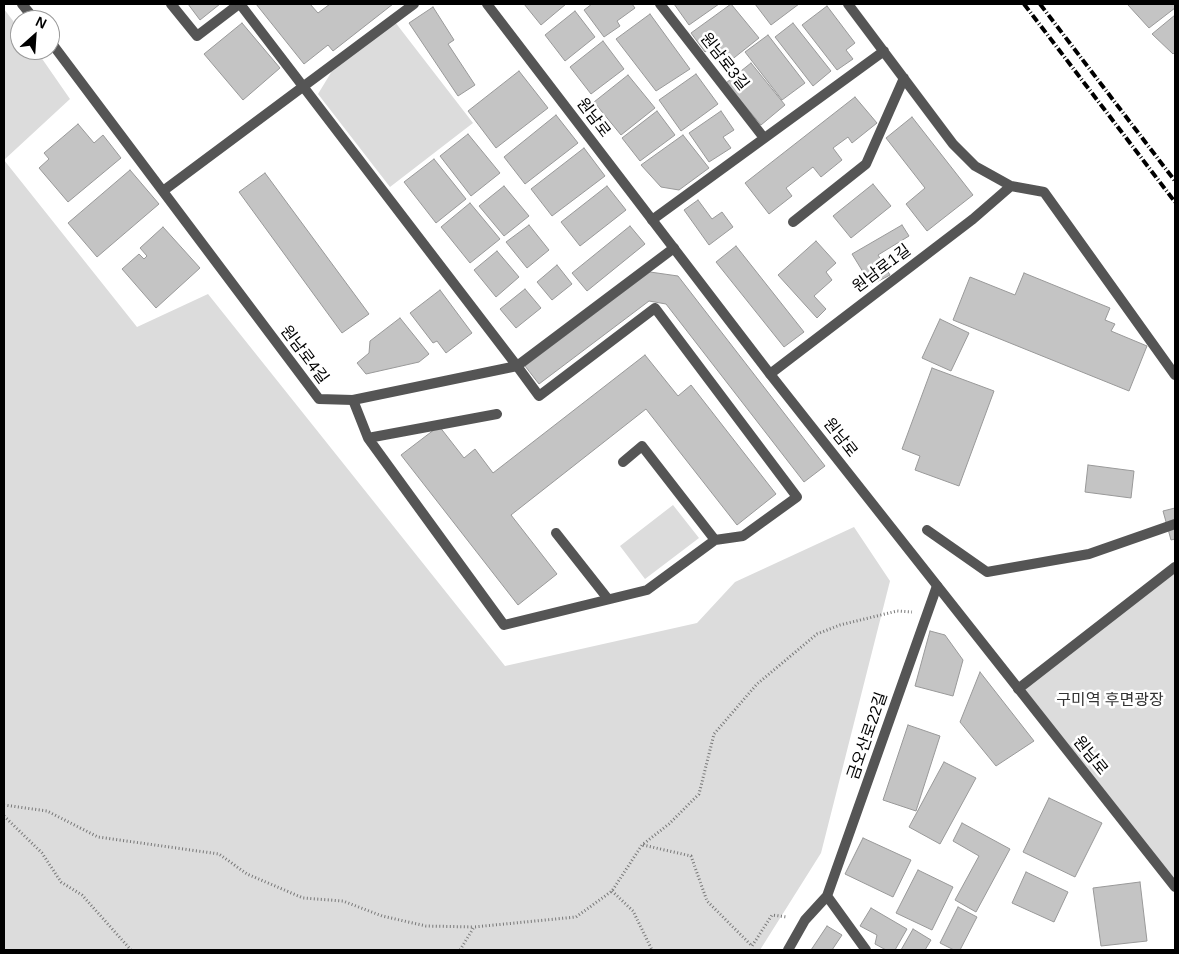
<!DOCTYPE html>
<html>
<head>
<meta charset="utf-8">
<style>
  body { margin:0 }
  #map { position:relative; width:1179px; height:954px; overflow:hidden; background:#fff; font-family:Helvetica,sans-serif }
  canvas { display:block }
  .frame { position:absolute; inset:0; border:5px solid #000; pointer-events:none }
  .north { position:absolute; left:10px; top:10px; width:50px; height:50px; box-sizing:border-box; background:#fff; border:1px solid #999; border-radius:50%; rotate:26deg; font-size:14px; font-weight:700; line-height:20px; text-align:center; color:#000 }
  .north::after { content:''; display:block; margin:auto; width:18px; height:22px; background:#000; clip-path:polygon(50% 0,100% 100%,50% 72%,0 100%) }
</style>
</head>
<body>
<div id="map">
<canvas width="1179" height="954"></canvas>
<div class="frame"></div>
<div class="north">N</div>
</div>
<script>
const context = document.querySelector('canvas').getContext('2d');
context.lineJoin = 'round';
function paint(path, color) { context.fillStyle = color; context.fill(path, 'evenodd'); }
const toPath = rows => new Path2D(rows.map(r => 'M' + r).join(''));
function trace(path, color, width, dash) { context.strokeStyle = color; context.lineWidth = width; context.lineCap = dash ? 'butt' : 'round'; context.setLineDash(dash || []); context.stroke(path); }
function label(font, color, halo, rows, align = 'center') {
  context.font = font + ' Helvetica,"Noto Sans KR",sans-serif'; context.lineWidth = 5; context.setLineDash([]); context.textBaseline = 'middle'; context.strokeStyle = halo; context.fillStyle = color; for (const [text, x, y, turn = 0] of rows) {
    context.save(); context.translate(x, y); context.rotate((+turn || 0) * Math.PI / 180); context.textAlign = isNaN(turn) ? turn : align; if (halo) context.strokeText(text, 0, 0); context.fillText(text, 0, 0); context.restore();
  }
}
paint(toPath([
  [4,9,20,30,20,50,36,50,70,99,4,160,137,327,208,294,505,666,697,623,735,582,854,527,890,581,821,853,760,950,4,950],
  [395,22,473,123,390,187,318,94,332,71],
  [673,505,699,538,645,579,620,546],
  [1175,567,1175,887,1018,689]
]), '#dcdcdc');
const building = toPath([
  [188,4,220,4,200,20,188,4],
  [256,4,310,4,318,13,330,4,393,4,333,51,328,45,304,64,256,4],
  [524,4,566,4,541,25,524,4],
  [592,4,632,4,635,8,617,21,620,26,604,37,584,10,592,4],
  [674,4,719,4,689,25,674,4],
  [731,4,759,38,730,61,716,43,705,52,691,33,731,4],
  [755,4,799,4,771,25,755,4],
  [1129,4,1175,4,1175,8,1149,28,1128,5,1129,4],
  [827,6,855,43,846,50,853,59,837,70,802,25,827,6],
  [433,7,454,40,448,44,475,85,458,96,409,23,433,7],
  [575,11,595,37,565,61,545,35,575,11],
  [650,14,690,69,656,91,616,39,650,14],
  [1175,15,1175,52,1173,54,1152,34,1175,15],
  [242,23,280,68,243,100,204,54,242,23],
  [793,23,831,71,813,86,775,37,793,23],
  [768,35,805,83,782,100,745,52,768,35],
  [603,41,624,69,591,94,570,67,603,41],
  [751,63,785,105,761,125,726,83,751,63],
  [519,71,548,108,496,148,468,111,519,71],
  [696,74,718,104,681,131,659,100,696,74],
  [628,75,655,108,621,135,594,102,628,75],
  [855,97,877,123,852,143,848,137,833,148,842,160,821,177,813,167,786,188,792,196,769,214,745,183,855,97],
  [657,111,675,135,640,161,622,138,657,111],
  [721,111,734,130,723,137,731,148,709,162,689,133,721,111],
  [556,115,578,143,525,184,504,157,556,115],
  [912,117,973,195,927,231,906,204,925,188,886,138,912,117],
  [78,124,94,143,103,135,121,158,68,202,39,168,49,159,44,153,78,124],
  [468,134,500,173,471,196,440,156,468,134],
  [683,135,709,168,679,190,661,187,641,165,683,135],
  [584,148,605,176,552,216,531,189,584,148],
  [434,159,466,199,436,223,404,182,434,159],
  [130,170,159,204,97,257,68,223,130,170],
  [265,173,369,314,342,333,239,192,265,173],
  [873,184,891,206,851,238,833,216,873,184],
  [504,186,529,216,504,236,479,206,504,186],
  [607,186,626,210,580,246,561,222,607,186],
  [698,200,712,219,722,212,733,227,709,245,684,210,698,200],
  [470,203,500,239,470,263,441,227,470,203],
  [529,225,549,250,527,268,506,242,529,225],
  [902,225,909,236,878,255,890,275,871,285,852,254,902,225],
  [630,226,645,244,587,291,572,273,630,226],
  [163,227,200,268,156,308,122,269,139,254,144,259,147,256,140,248,163,227],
  [816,241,836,263,826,272,832,280,814,296,826,309,817,318,778,275,816,241],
  [736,246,804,332,784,347,716,262,736,246],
  [497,251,519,277,496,297,474,270,497,251],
  [557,265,572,284,552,300,537,282,557,265],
  [650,272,678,276,825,466,804,482,666,304,649,301,539,384,525,366,650,272],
  [1024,273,1110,308,1105,320,1115,324,1111,331,1147,346,1129,391,953,320,970,277,1015,295,1024,273],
  [525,289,541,308,516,328,500,309,525,289],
  [440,290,472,333,446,353,437,341,433,343,410,313,440,290],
  [400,318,429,354,419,362,366,374,357,363,369,353,370,341,400,318],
  [940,319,969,333,951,371,922,358,940,319],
  [645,355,678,396,691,385,776,494,737,525,646,409,511,515,557,574,518,605,401,455,439,426,464,458,475,449,493,473,645,355],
  [932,368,994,391,959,486,915,470,920,456,902,449,932,368],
  [1088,465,1134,471,1131,498,1085,492,1088,465],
  [1175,508,1175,539,1171,540,1163,511,1175,508],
  [930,631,945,635,963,660,953,696,915,686,930,631],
  [980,672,1034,741,996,766,960,722,980,672],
  [908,725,940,736,916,811,883,800,908,725],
  [944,762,976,778,940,844,909,827,944,762],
  [1049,798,1102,823,1075,877,1023,852,1049,798],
  [962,823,1010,849,976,912,955,900,979,856,953,841,962,823],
  [863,838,911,860,893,897,845,874,863,838],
  [918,870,953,887,932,930,896,913,918,870],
  [1026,872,1068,892,1054,922,1012,903,1026,872],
  [1140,882,1147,941,1101,946,1093,888,1140,882],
  [958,907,977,917,960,950,954,950,940,943,958,907],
  [871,908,907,929,895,950,886,950,875,944,877,935,860,926,871,908],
  [827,926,842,935,832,950,811,950,827,926],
  [913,929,931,940,925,950,901,950,913,929]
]);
paint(building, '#c4c4c4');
trace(building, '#999', 1);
trace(toPath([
  [4,805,47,811,98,837,219,854,247,874,303,898,343,901,382,916,426,926,474,927],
  [4,816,42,853,61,882,82,895,131,950],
  [643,845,691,856,707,901,752,946,772,915,787,917],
  [612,891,633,911,652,950],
  [460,950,474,927,576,917,612,891,642,845,669,824,699,794,714,734,757,684,817,634,840,625,897,611,912,612]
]), '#777', 3, [1, 2.5]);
trace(toPath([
  [171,4,197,36,239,4],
  [353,400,368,438,504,625,647,590,715,540,743,536,797,497,655,308,539,396,517,366],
  [368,438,497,414],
  [623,462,642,446,715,540],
  [927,530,987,572,1089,554,1175,524],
  [556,533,608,599]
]), '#555', 10);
trace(toPath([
  [22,4,35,20],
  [240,4,517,366],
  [660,4,764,138],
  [848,4,953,144,975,166,1011,186,1044,192,1175,375],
  [50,41,319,399,353,400,517,366,674,248],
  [163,191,414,4],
  [652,220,884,51],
  [793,222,866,164,904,78],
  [770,374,973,219,1011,186],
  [1018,689,1175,567],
  [827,896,866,950],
  [788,950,805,920,827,896,937,586]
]), '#555', 10);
trace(toPath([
  [487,4,770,374,1175,887]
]), '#555', 10);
trace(toPath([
  [1024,4,1175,202],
  [1040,4,1175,181]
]), '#000', 4, [8, 2.5, 1, 2.5]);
label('16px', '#000', '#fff', [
  ["원남로3길",724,62,52],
  ["원남로",593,118,53],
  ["원남로1길",882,269,-37],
  ["원남로4길",304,355,53],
  ["원남로",840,438,52],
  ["금오산로22길",868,736,-71],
  ["원남로",1090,756,51]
]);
label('16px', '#333', '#fff', [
  ["구미역 후면광장",1110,701]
]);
</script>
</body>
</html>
